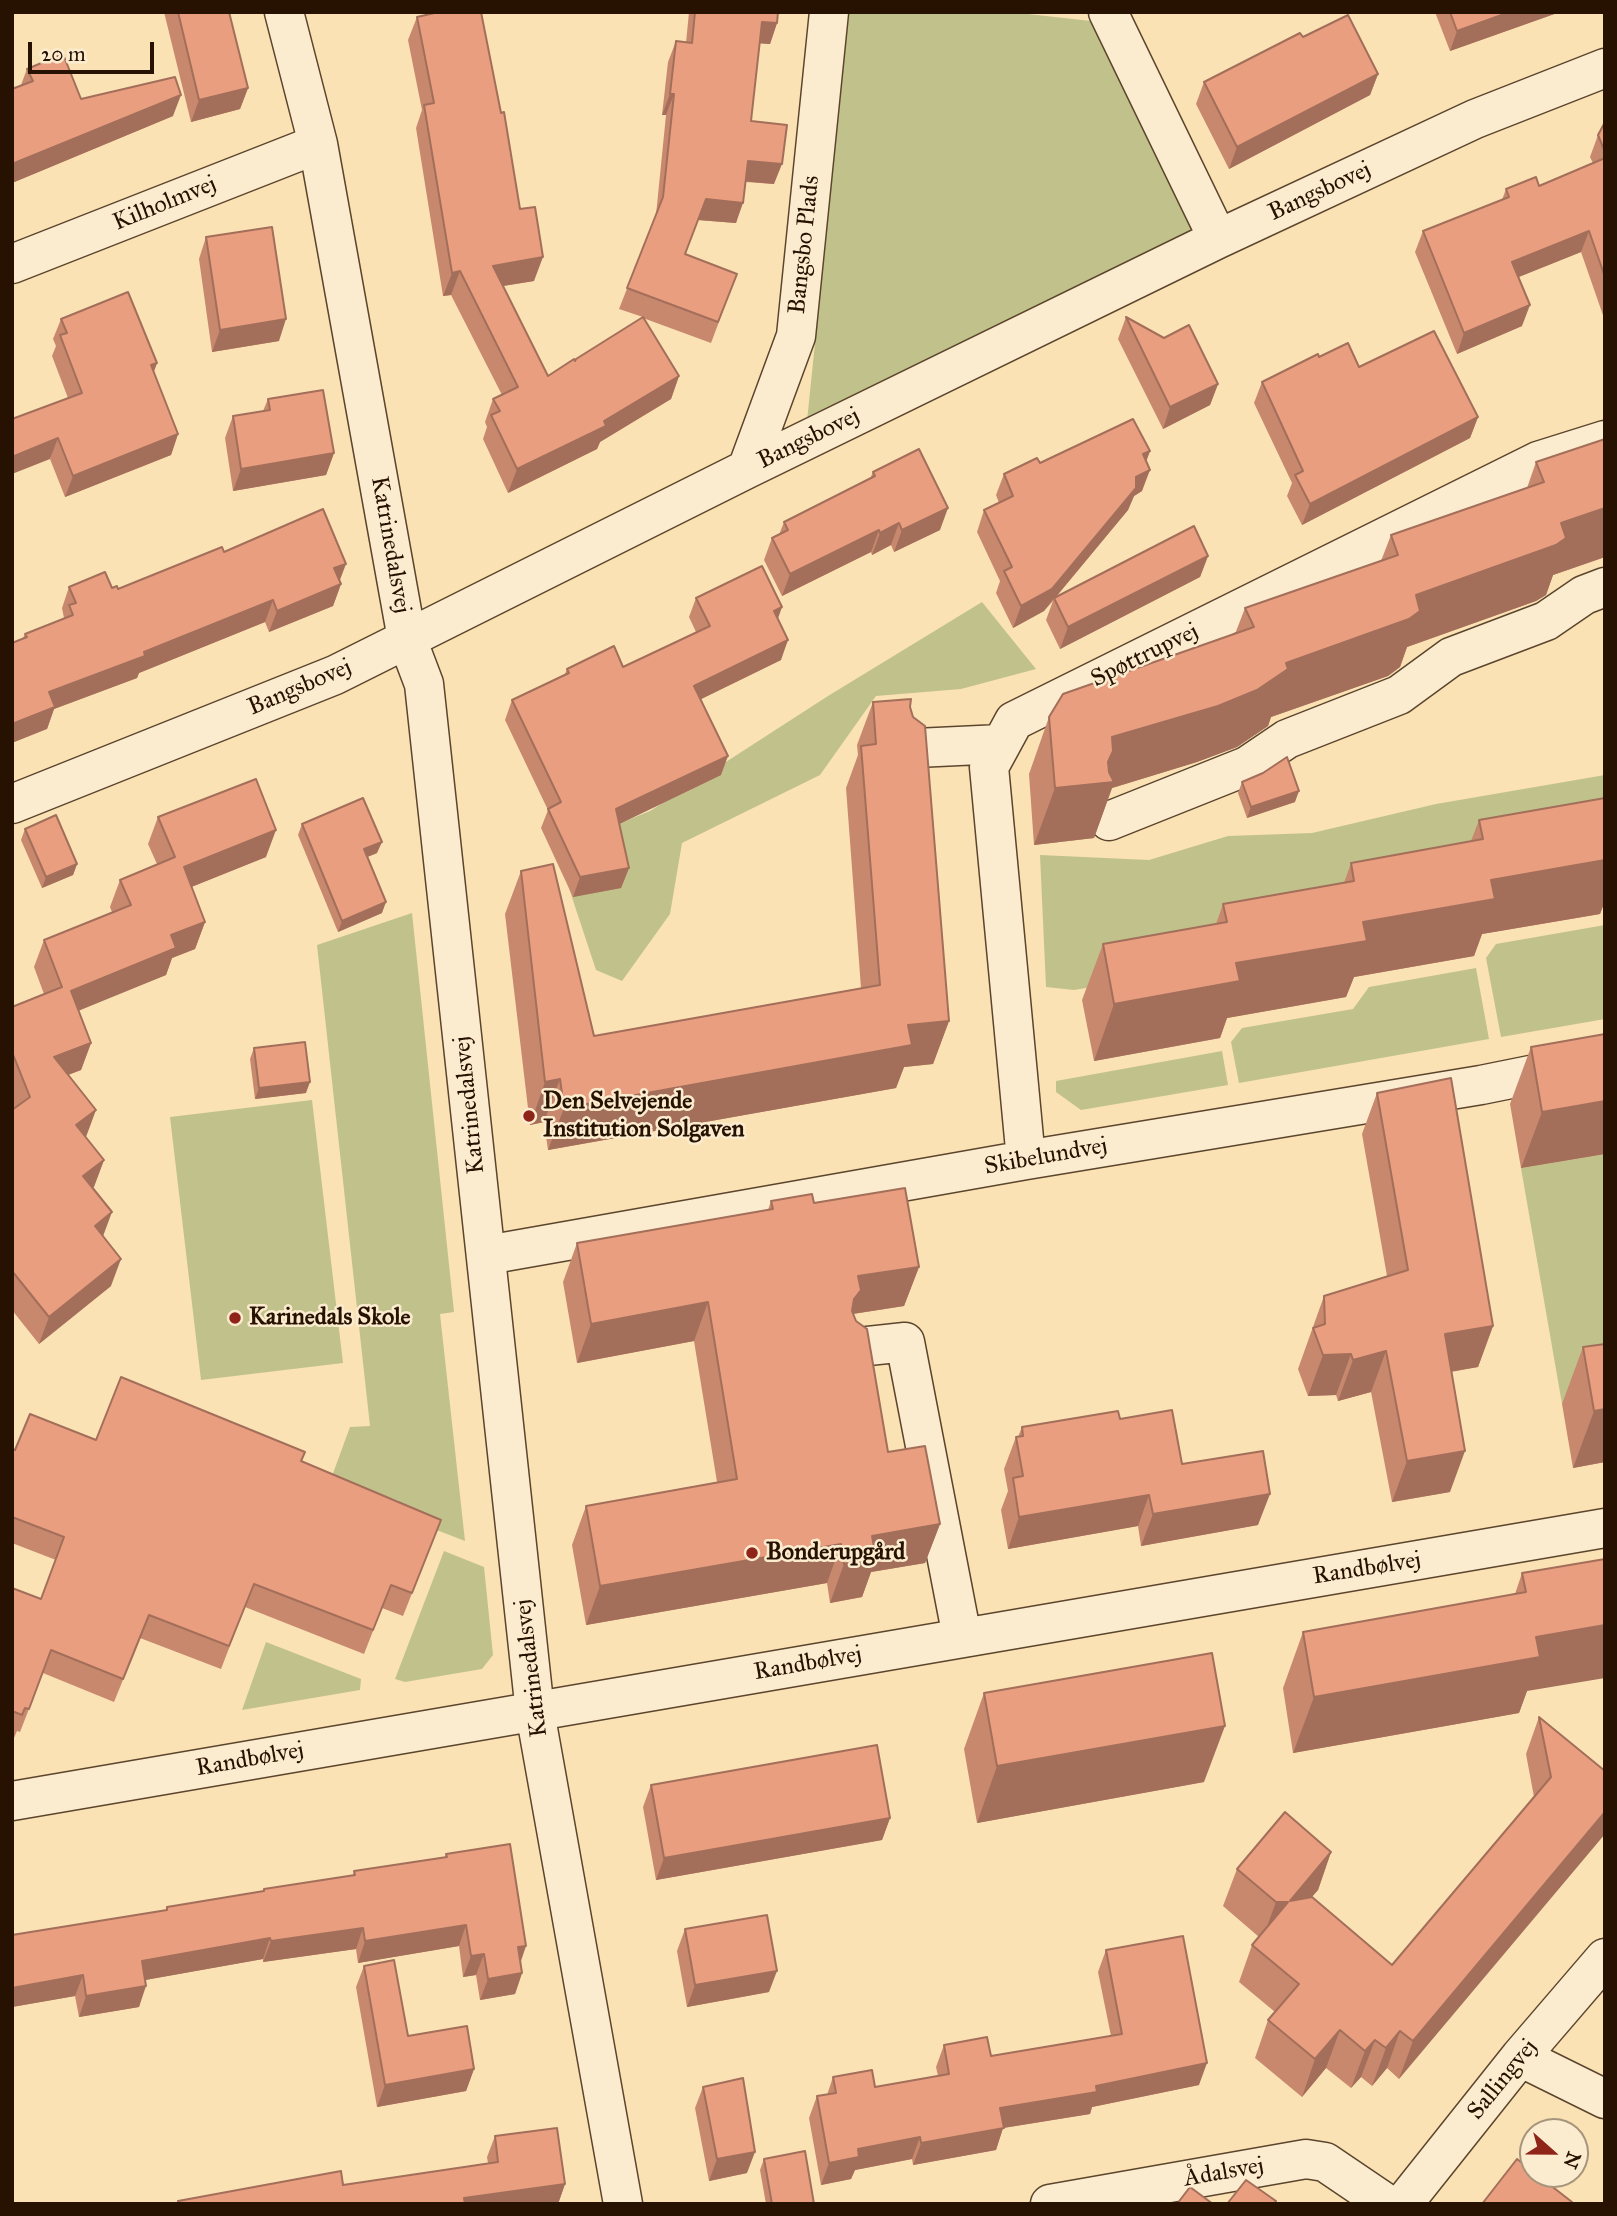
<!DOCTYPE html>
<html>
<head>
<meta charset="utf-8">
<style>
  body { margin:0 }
  #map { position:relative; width:1617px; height:2216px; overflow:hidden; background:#fae2b5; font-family:"IM FELL Great Primer",serif }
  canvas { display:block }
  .frame { position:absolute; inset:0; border:14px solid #271100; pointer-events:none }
  .north { position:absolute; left:1519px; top:2118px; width:70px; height:70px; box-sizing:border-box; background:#fceccf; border:2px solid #a7947c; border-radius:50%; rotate:111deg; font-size:19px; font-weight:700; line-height:28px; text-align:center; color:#271100 }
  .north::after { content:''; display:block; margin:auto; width:24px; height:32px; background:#8f2418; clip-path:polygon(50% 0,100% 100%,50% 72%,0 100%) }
  .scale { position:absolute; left:28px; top:42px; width:126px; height:32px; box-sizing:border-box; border:4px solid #271100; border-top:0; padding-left:9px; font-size:21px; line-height:24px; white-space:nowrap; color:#271100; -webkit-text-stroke:5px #fceccf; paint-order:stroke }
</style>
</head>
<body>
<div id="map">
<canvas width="1617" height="2216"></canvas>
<div class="frame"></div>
<div class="north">N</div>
<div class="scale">20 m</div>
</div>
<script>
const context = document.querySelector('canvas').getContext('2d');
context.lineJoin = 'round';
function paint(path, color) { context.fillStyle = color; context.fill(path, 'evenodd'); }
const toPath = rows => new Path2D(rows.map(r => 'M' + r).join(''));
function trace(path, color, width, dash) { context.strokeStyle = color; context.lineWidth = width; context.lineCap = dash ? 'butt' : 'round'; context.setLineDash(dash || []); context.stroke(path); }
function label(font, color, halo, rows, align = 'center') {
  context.font = font + ' "IM FELL Great Primer",serif'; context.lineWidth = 5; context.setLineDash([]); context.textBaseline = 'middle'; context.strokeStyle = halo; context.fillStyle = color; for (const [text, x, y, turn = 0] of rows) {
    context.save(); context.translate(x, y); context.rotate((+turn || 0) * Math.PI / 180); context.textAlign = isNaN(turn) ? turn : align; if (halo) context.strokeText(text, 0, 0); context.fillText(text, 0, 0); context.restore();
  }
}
paint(toPath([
  [849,12,1010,12,1100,22,1203,233,807,421],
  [982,602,1036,669,961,689,876,696,820,775,682,843,670,914,622,981,596,970,556,849,650,811,828,696],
  [1605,775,1605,840,1134,980,1074,990,1046,987,1040,855,1149,860,1228,836,1312,833,1436,804],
  [412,913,454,1312,440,1314,465,1541,395,1514,399,1501,332,1476,350,1427,370,1426,317,945],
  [1605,925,1605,1019,1501,1037,1486,958,1496,944],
  [1476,968,1489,1039,1239,1083,1231,1042,1242,1028,1353,1009,1369,987],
  [1222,1051,1228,1085,1081,1110,1056,1092,1056,1081],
  [312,1100,343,1363,201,1380,170,1117],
  [1605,1154,1605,1396,1562,1404,1521,1168],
  [444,1551,484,1567,493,1655,482,1669,405,1682,395,1679],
  [266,1642,361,1679,360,1690,242,1710]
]), '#c1c28b');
const minor = toPath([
  [284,12,318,144,407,639,424,684,535,1712,623,2204],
  [1108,12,1218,239],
  [12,264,318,144],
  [747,469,796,336,829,12],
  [916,748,1001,744],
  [12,804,335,675,747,469,1218,239,1475,119,1605,68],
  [1109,821,1247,766,1287,739,1399,695,1451,657,1546,621,1584,595,1605,587],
  [1026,1160,989,767,1014,721,1538,461,1605,440],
  [487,1255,1026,1160,1481,1085,1605,1060],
  [859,1347,905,1342,962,1637],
  [12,1801,1605,1528],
  [1520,2057,1605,2099],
  [1050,2204,1306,2159,1325,2162,1387,2204],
  [1403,2204,1520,2057,1605,1958]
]);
trace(minor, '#5c452d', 41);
trace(minor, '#fceccf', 38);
paint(toPath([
  [164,12,231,12,230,16,248,88,240,109,191,122],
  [432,12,481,12,534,281,503,286,548,376,575,361,643,317,619,309,656,215,666,115,662,115,668,62,676,41,686,43,689,12,778,12,777,23,770,44,759,43,751,121,774,184,746,182,736,223,698,220,685,254,737,274,711,343,643,318,679,376,671,399,600,442,597,449,508,493,483,439,487,427,485,422,493,399,502,395,451,295,443,296,416,128,422,110,408,40,417,17,433,14],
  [1435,12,1560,12,1450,51],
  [1303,37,1378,74,1370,95,1229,169,1196,104,1204,82],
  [27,69,81,99,173,116,12,183,12,89,21,85],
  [1605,122,1605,321,1581,252,1518,277,1522,326,1457,354,1415,252,1423,231,1502,200,1506,189,1539,186,1593,163,1590,157,1598,135],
  [206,237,279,341,212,352,199,259],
  [1126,317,1164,338,1218,384,1210,405,1163,429,1118,339],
  [61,319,157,363,154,372,178,434,171,455,65,497,50,459,68,398,52,356,56,346,53,339],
  [1319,357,1359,367,1478,417,1470,438,1302,525,1287,496,1292,483,1254,403,1262,382],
  [268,399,334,453,326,475,233,491,225,438,233,416,263,411],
  [1605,439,1605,557,1553,575,1546,595,1536,601,1407,647,1400,667,1388,676,1271,717,1268,726,1237,747,1197,762,1112,788,1094,838,1034,845,1029,774,1049,717,1235,634,1245,608,1381,561,1391,535,1527,488,1536,462],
  [1150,451,1146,461,1142,491,1134,496,1128,510,1056,597,1208,556,1200,577,1060,649,1046,620,1053,601,1044,611,1013,628,996,593,1000,581,977,532,984,510,999,503,996,495,1004,474,1040,463],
  [873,472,940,530,894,552,891,545,872,555,871,552,782,596,764,560,772,538,779,535,784,522,870,479],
  [224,552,340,581,341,584,333,606,269,632,265,622,139,673,137,678,54,709,47,729,23,638,25,634,64,618,62,608,69,587,118,589],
  [696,598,777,619,781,660,701,699,721,775,619,824,629,868,621,888,573,897,541,828,548,810,505,720,512,700,565,674,567,669,623,667,696,632,689,617],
  [873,702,910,707,949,1021,933,1064,904,1067,896,1088,548,1150,544,1122,530,1125,505,914,521,871,594,1036,861,988,846,788,858,755,857,745],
  [1242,782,1295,802,1247,818,1238,793],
  [1605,798,1605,901,1600,914,1482,934,1474,956,1354,977,1346,997,1227,1018,1220,1038,1094,1061,1082,1000,1103,944,1216,924,1223,904,1344,883,1351,863,1471,841,1479,820],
  [158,817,266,857,191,887,205,922,195,949,172,958,166,975,78,1010,91,1043,81,1070,68,1075,86,1137,104,1160,93,1188,103,1236,111,1286,39,1344,12,1310,12,1110,14,1109,12,1104,12,1007,44,994,34,967,44,940,112,912,110,907,120,880,157,864,148,844],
  [302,824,377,853,367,857,382,913,338,932,298,835],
  [25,829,77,864,73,875,42,888,21,840],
  [1605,1034,1605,1154,1521,1168,1510,1104,1531,1047],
  [254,1048,306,1093,255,1099,250,1059],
  [1377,1093,1493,1326,1478,1367,1451,1372,1450,1492,1392,1502,1371,1392,1338,1401,1336,1395,1308,1396,1298,1369,1324,1296,1387,1276,1362,1134],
  [771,1201,814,1203,919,1267,904,1306,853,1314,888,1452,940,1524,925,1563,871,1572,862,1597,830,1603,827,1583,586,1625,572,1545,586,1506,717,1482,694,1341,577,1363,563,1282,577,1243,768,1210],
  [1583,1347,1605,1462,1573,1468,1562,1404],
  [1120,1419,1182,1464,1258,1525,1141,1546,1138,1526,1008,1549,1001,1510,1008,1491,1004,1469,1016,1437,1018,1437,1022,1427],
  [96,1440,301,1462,432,1543,403,1616,382,1608,364,1654,245,1607,221,1669,140,1638,114,1702,43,1673,20,1732,17,1731,14,1738,12,1738,12,1588,41,1599,56,1560,12,1543,12,1449,15,1450],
  [1605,1559,1527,1691,1519,1713,1293,1753,1283,1688,1303,1632,1515,1594,1522,1573],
  [984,1693,1204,1782,977,1823,964,1749],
  [1539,1717,1605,1771,1399,2079,1387,2068,1372,2086,1361,2077,1351,2088,1326,2068,1302,2097,1255,2058,1268,2020,1275,2012,1239,1982,1252,1945,1259,1937,1223,1906,1237,1869,1331,1852,1318,1890,1311,1897,1392,1965,1534,1797,1526,1754],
  [651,1785,890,1818,882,1840,656,1880,643,1807],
  [446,1854,520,1962,522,1973,515,1994,480,2000,476,1975,463,1977,459,1946,358,1963,356,1949,263,1962,263,1959,145,1980,139,2007,79,2017,75,1996,12,2007,12,1935,166,1910,167,1907,263,1891,264,1889,353,1876,354,1871,445,1857],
  [685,1929,769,1992,687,2007,677,1951],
  [1106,1950,1199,2085,1092,2107,1090,2114,1003,2128,996,2150,913,2165,912,2159,855,2170,851,2179,821,2185,809,2118,817,2096,827,2095,833,2077,875,2087,938,2076,936,2067,944,2045,991,2056,1111,2036,1098,1972],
  [364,1966,408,2036,474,2069,466,2091,377,2107,356,1987],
  [703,2087,747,2173,709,2181,695,2108],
  [495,2136,565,2184,558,2204,177,2204,178,2201,343,2185,488,2163,487,2157],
  [764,2159,814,2204,766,2204,760,2170]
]), '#c8886e');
paint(toPath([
  [1510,12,1560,12,1450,51,1457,31],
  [762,22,777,23,770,44,754,43],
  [1378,74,1370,95,1229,169,1237,147],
  [248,88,240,109,191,122,199,100],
  [670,94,674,94,666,115,662,115],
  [181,95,173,116,12,183,12,164],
  [748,161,782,164,774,184,741,181],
  [706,199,743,203,736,223,698,220],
  [1589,231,1581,252,1504,283,1512,262],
  [543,257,534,281,484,289,493,266],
  [460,271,451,295,443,296,452,273],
  [1530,305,1522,326,1457,354,1464,333],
  [286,319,279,341,212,352,220,330],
  [157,363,149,383,151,365],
  [679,376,671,399,600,442,597,449,508,493,517,469,604,421],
  [1218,384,1210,405,1163,429,1170,407],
  [1478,417,1470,438,1302,525,1310,504],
  [178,434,171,455,65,497,73,476],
  [58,438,50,459,12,474,12,457],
  [1150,451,1142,473,1143,454],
  [334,453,326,475,233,491,241,469],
  [1150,470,1142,491,1134,496,1128,510,1054,599,1054,598,1044,611,1013,628,1021,606,1136,477],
  [948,508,940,530,894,552,902,530],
  [1605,508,1605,557,1553,575,1546,595,1536,601,1407,647,1400,667,1388,676,1271,717,1268,726,1237,747,1197,762,1112,788,1094,838,1034,845,1055,788,1112,737,1286,663,1416,595,1561,523],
  [899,523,891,545,872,555,880,533],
  [879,530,871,552,782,596,790,574],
  [1208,556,1200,577,1060,649,1068,627],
  [346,564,338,585,341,584,333,606,269,632,277,611,334,568],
  [273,600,265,622,139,673,137,678,54,709,47,729,12,743,12,724,49,692],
  [782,607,775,627,774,611],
  [788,640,781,660,687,706,694,686],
  [728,756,721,775,609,829,616,809],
  [1299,791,1295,802,1247,818,1251,807],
  [276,830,266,857,174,894,184,867],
  [382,842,377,853,360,860,364,849],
  [1605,860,1605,901,1600,914,1482,934,1474,956,1354,977,1346,997,1227,1018,1220,1038,1094,1061,1114,1004,1491,880],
  [77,864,73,875,42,888,46,877],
  [629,868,621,888,573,897,580,877],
  [386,902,382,913,338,932,342,921],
  [205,922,195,949,172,958,166,975,61,1018,71,991,171,935],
  [949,1021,933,1064,904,1067,896,1088,548,1150,564,1108,908,1025],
  [91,1043,81,1070,44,1084,54,1057],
  [560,1079,544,1122,530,1125,545,1082],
  [310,1082,306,1093,255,1099,259,1088],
  [1605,1101,1605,1154,1521,1168,1542,1112],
  [96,1110,86,1137,67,1152,76,1125],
  [104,1160,94,1187,73,1203,83,1176],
  [112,1212,102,1239,95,1226],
  [121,1259,111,1286,39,1344,49,1317],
  [919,1267,904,1306,852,1314,847,1329,858,1276],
  [708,1302,694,1341,577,1363,591,1324],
  [1493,1326,1478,1367,1430,1375,1445,1334],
  [1386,1351,1371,1392,1338,1401,1353,1360],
  [1351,1354,1336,1395,1308,1396,1323,1355],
  [1605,1409,1605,1462,1573,1468,1594,1411],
  [1465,1451,1450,1492,1392,1502,1407,1461],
  [1270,1494,1258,1525,1141,1546,1153,1514],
  [1149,1495,1138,1526,1008,1549,1019,1517],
  [940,1524,925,1563,871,1572,862,1597,830,1603,844,1564,872,1536],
  [841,1544,827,1583,586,1625,600,1586],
  [1605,1625,1605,1678,1527,1691,1519,1713,1293,1753,1314,1697,1536,1637],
  [1225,1726,1204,1782,977,1823,997,1766],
  [1605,1812,1605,1834,1399,2079,1413,2041],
  [890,1818,882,1840,656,1880,664,1858],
  [1331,1852,1318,1890,1276,1939,1290,1901],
  [1276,1902,1288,1902,1262,1940],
  [466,1925,459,1946,358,1963,365,1941],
  [363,1928,356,1949,263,1962,271,1941],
  [270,1938,263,1959,134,1982,142,1961],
  [526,1946,519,1967,518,1947],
  [484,1954,476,1975,463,1977,471,1956],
  [777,1971,769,1992,687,2007,695,1985],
  [522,1973,515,1994,480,2000,488,1979],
  [83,1975,75,1996,12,2007,12,1988],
  [146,1986,139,2007,79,2017,86,1996],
  [1340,2030,1326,2068,1302,2097,1315,2059],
  [1400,2031,1387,2068,1372,2086,1386,2048],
  [1375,2040,1361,2077,1351,2088,1365,2051],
  [1207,2063,1199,2085,1092,2107,1090,2114,1003,2128,996,2150,913,2165,921,2143,1000,2108,1096,2086],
  [474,2069,466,2091,377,2107,385,2085],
  [920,2137,912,2159,855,2170,851,2179,821,2185,829,2163,858,2149],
  [755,2152,747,2173,709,2181,717,2159],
  [565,2184,558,2204,462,2204,464,2198]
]), '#a36f5a');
const building = toPath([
  [178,12,229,12,248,88,199,100,178,12],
  [439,12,481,12,501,113,504,112,520,209,535,207,543,257,493,266,548,376,574,359,575,361,576,359,643,317,679,376,604,421,606,426,517,469,491,415,500,411,493,399,518,387,460,271,452,273,424,105,434,103,417,17,439,12],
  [695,12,778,12,777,23,762,22,751,121,787,125,782,164,748,161,743,203,706,199,685,254,737,274,718,322,627,288,663,197,674,94,670,94,676,41,692,43,695,12],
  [1450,12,1510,12,1457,31,1450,12],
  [1348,15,1378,74,1237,147,1204,82,1300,33,1303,37,1348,15],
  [63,54,81,99,175,77,181,95,12,164,12,89,33,81,27,69,63,54],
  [1605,122,1605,152,1598,135,1605,122],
  [1605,158,1605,277,1589,231,1512,262,1530,305,1464,333,1423,231,1509,197,1506,189,1536,177,1539,186,1605,158],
  [272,227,286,319,220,330,206,237,272,227],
  [128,292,157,363,151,365,178,434,73,476,58,438,12,457,12,419,82,393,60,335,67,333,61,319,128,292],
  [1126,317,1164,338,1189,325,1218,384,1170,407,1126,317],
  [1434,331,1478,417,1310,504,1295,475,1303,471,1262,382,1318,354,1319,357,1348,343,1359,367,1434,331],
  [323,390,334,453,241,469,233,416,270,410,268,399,323,390],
  [1133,419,1150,451,1143,454,1150,470,1136,477,1136,488,1052,589,1021,606,1004,571,1012,567,984,510,1013,496,1004,474,1037,458,1040,463,1133,419],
  [1605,439,1605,508,1561,523,1566,538,1556,545,1416,595,1420,611,1409,619,1286,663,1288,669,1257,690,1218,706,1112,737,1113,751,1108,762,1109,772,1114,782,1055,788,1049,717,1063,694,1254,627,1245,608,1398,555,1391,535,1544,482,1536,462,1605,439],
  [919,449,948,508,902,530,899,523,880,533,879,530,790,574,772,538,788,530,784,522,875,476,873,472,919,449],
  [323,509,346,564,334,568,341,584,277,611,273,600,144,652,145,656,49,692,55,707,12,724,12,643,27,637,25,634,73,615,69,605,76,603,69,587,105,572,112,588,117,586,118,589,222,547,224,552,323,509],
  [1194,526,1208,556,1068,627,1054,598,1194,526],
  [762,566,782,607,774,611,788,640,694,686,728,756,616,809,629,868,580,877,548,809,561,802,512,700,569,673,567,669,614,646,623,667,710,626,696,598,762,566],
  [911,699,910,707,913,717,925,726,949,1021,908,1025,912,1045,564,1108,560,1079,545,1082,521,871,553,864,594,1036,880,985,861,746,876,744,873,702,911,699],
  [1287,757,1299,791,1251,807,1242,782,1263,773,1287,757],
  [256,779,276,830,184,867,205,922,171,935,176,948,71,991,91,1043,54,1057,96,1110,76,1125,104,1160,83,1176,112,1212,95,1226,121,1259,49,1317,12,1271,12,1110,30,1097,12,1052,12,1007,62,987,44,940,131,905,120,880,175,857,158,817,256,779],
  [363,798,382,842,364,849,386,902,342,921,302,824,363,798],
  [1605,798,1605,860,1491,880,1495,899,1363,922,1367,941,1236,963,1240,981,1114,1004,1103,944,1227,922,1223,904,1354,881,1351,863,1483,839,1479,820,1605,798],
  [56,815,77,864,46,877,25,829,56,815],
  [1605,1034,1605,1101,1542,1112,1531,1047,1605,1034],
  [305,1042,310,1082,259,1088,254,1048,305,1042],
  [1451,1078,1493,1326,1445,1334,1465,1451,1407,1461,1386,1351,1353,1360,1351,1354,1323,1355,1313,1328,1325,1324,1324,1296,1408,1270,1377,1093,1451,1078],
  [905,1188,919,1267,858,1276,861,1290,854,1299,852,1311,856,1321,867,1329,888,1452,925,1446,940,1524,872,1536,876,1558,844,1564,841,1544,600,1586,586,1506,737,1479,708,1302,591,1324,577,1243,773,1209,771,1201,812,1194,814,1203,905,1188],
  [1605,1344,1605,1409,1594,1411,1583,1347,1605,1344],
  [121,1377,305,1452,301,1461,441,1520,412,1593,391,1585,373,1630,254,1584,229,1646,149,1615,123,1679,51,1650,29,1709,25,1708,22,1715,12,1711,12,1588,41,1599,64,1537,12,1517,12,1449,15,1450,30,1414,96,1440,121,1377],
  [1172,1410,1182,1464,1263,1451,1270,1494,1153,1514,1149,1495,1019,1517,1013,1478,1023,1476,1016,1437,1023,1436,1022,1427,1118,1411,1120,1419,1172,1410],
  [1605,1559,1605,1625,1536,1637,1540,1657,1314,1697,1303,1632,1526,1592,1522,1573,1605,1559],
  [1212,1653,1225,1726,997,1766,984,1693,1212,1653],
  [1539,1717,1605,1771,1605,1812,1413,2041,1400,2031,1386,2048,1375,2040,1365,2051,1340,2030,1315,2059,1268,2020,1299,1984,1252,1945,1288,1902,1276,1902,1237,1869,1285,1812,1331,1852,1290,1901,1312,1897,1392,1965,1551,1777,1539,1717],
  [877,1745,890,1818,664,1858,651,1785,877,1745],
  [510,1844,526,1946,518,1947,522,1973,488,1979,484,1954,471,1956,466,1925,365,1941,363,1928,271,1941,270,1938,142,1961,146,1986,86,1996,83,1975,12,1988,12,1935,167,1910,167,1907,264,1891,264,1889,355,1875,354,1871,447,1857,446,1854,510,1844],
  [767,1915,777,1971,695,1985,685,1929,767,1915],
  [1183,1936,1207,2063,1096,2086,1097,2092,1000,2108,1004,2128,921,2143,920,2137,858,2149,859,2157,829,2163,817,2096,836,2093,833,2077,872,2070,875,2087,949,2074,944,2045,987,2037,991,2056,1122,2034,1106,1950,1183,1936],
  [394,1960,408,2036,467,2026,474,2069,385,2085,364,1966,394,1960],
  [743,2078,755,2152,717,2159,703,2087,743,2078],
  [557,2128,565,2184,464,2198,465,2204,179,2204,178,2201,341,2171,343,2185,498,2162,495,2136,557,2128],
  [805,2151,814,2204,772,2204,764,2159,805,2151],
  [1517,2159,1533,2171,1533,2174,1536,2174,1572,2202,1570,2204,1482,2204,1517,2159],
  [1246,2180,1276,2201,1274,2204,1227,2204,1246,2180],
  [1190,2187,1213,2204,1177,2204,1190,2187]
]);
paint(building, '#e99e80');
trace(building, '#a36f5a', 2);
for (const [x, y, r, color] of [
  [529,1116,7,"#8f2418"],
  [235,1318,7,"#8f2418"],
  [752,1553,7,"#8f2418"]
]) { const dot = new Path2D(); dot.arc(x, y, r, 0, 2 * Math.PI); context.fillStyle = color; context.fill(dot); trace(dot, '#fceccf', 2.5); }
label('24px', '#271100', '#fceccf', [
  ["Bangsbovej",1320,192,-25],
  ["Kilholmvej",165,204,-22],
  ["Bangsbo Plads",805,245,-84],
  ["Bangsbovej",809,439,-26],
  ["Katrinedalsvej",390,545,80],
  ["Spøttrupvej",1145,656,-26],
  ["Bangsbovej",300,688,-23],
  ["Katrinedalsvej",470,1105,-96],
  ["Skibelundvej",1046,1157,-10],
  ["Randbølvej",1367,1569,-9],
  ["Randbølvej",808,1664,-10],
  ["Katrinedalsvej",532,1668,-97],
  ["Randbølvej",250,1760,-10],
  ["Sallingvej",1503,2080,-51],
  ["Ådalsvej",1224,2173,-10]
]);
label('bold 24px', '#271100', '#fceccf', [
  ["Den Selvejende",543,1102],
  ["Institution Solgaven",543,1130],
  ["Karinedals Skole",249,1318],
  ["Bonderupgård",766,1553]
], 'left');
</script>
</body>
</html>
